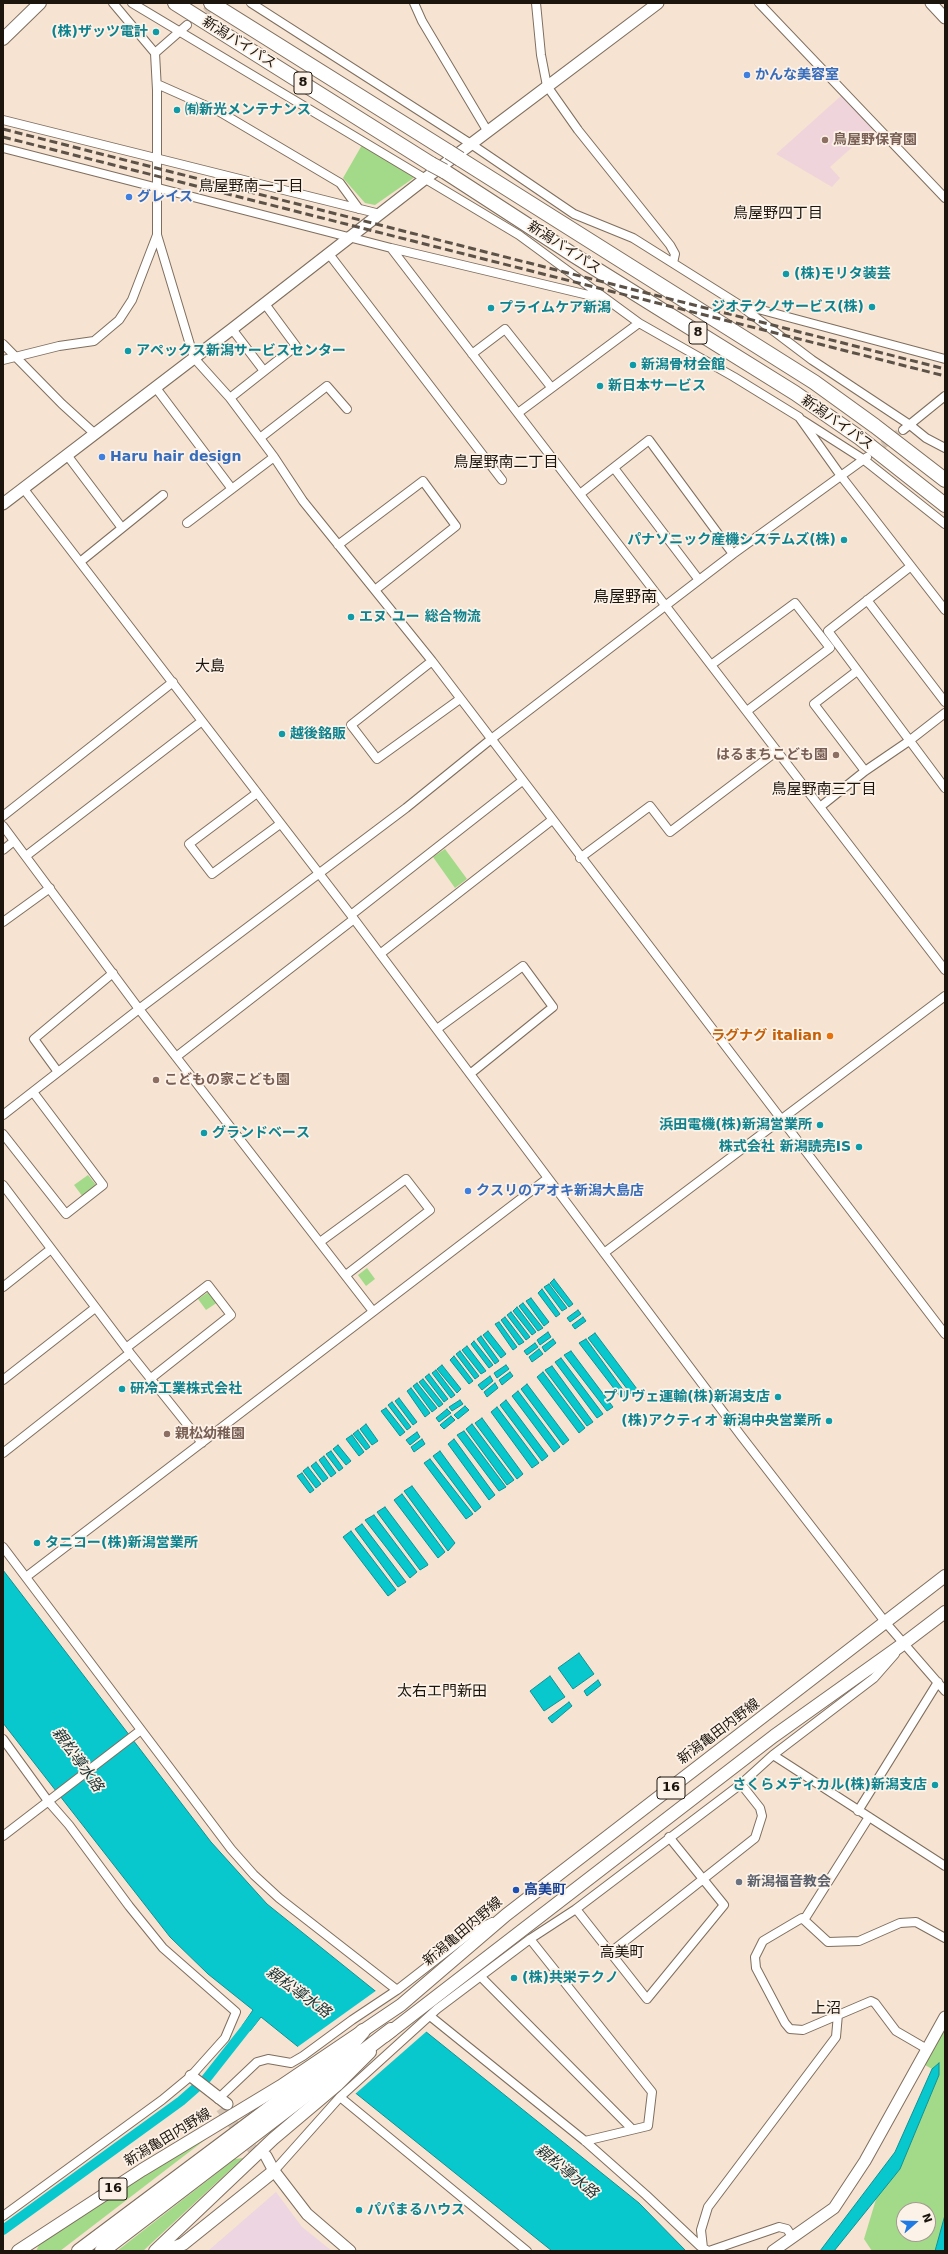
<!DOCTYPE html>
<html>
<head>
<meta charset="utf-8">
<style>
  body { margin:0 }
  #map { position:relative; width:948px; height:2254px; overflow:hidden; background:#f6e3d1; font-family:"DejaVu Sans",sans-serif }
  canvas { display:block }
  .frame { position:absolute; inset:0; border:4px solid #1b150e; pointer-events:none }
  .north { position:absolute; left:896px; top:2202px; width:40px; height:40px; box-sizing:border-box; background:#fdf2e7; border:1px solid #a39a90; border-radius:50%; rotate:70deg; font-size:11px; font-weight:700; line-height:16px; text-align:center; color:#1b150e }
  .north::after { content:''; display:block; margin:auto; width:14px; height:18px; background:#1f7ae3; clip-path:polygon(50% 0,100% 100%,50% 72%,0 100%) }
</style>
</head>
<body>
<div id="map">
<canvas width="948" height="2254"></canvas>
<div class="frame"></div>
<div class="north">N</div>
</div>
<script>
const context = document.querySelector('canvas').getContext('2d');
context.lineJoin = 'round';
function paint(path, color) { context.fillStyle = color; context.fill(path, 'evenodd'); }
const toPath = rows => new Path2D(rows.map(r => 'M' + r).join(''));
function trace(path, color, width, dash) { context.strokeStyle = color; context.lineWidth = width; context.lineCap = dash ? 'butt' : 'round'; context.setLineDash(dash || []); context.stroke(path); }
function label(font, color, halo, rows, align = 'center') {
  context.font = font + ' "DejaVu Sans","Noto Sans JP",sans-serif'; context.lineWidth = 3.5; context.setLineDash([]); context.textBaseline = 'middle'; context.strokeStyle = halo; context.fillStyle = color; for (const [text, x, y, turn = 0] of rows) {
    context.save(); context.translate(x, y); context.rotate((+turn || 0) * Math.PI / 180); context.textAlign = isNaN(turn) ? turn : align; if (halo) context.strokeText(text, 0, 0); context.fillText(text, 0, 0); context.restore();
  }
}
paint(toPath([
  [276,2192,302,2227,332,2251,208,2251]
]), '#edd5e1');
paint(toPath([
  [842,95,875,127,830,167,840,178,832,187,776,154]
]), '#efd5db');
paint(toPath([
  [362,145,415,177,375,205,365,203,343,178],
  [445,849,467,879,455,888,433,857],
  [88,1175,97,1186,83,1197,74,1185],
  [367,1268,375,1279,366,1286,358,1275],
  [210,1291,218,1302,206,1310,198,1299],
  [945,2027,945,2223,935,2251,872,2251,864,2239,877,2196,900,2169,939,2075,939,2063,932,2069,925,2065],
  [904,2210,928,2210,928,2234,904,2234],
  [210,2136,60,2251,36,2251,39,2245,132,2183],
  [243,2158,143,2251,117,2251,235,2159]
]), '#a3da89');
const water = toPath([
  [554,1279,573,1304,569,1307,550,1283,554,1279],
  [549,1284,567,1308,562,1311,544,1287,549,1284],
  [542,1289,560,1314,556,1317,538,1293,542,1289],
  [531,1298,549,1322,544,1326,526,1301,531,1298],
  [523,1303,543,1328,538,1331,519,1306,523,1303],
  [517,1307,536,1332,532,1335,513,1311,517,1307],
  [578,1310,581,1314,570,1322,567,1318,578,1310],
  [511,1312,530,1337,526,1340,507,1315,511,1312],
  [505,1317,524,1342,519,1345,501,1320,505,1317],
  [583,1317,586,1321,575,1329,572,1325,583,1317],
  [499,1322,517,1347,513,1350,495,1324,499,1322],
  [488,1331,506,1354,501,1358,483,1335,488,1331],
  [548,1332,551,1337,540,1345,537,1340,548,1332],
  [595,1333,637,1389,631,1394,588,1338,595,1333],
  [481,1336,499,1361,495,1364,477,1339,481,1336],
  [553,1339,556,1343,545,1352,542,1347,553,1339],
  [586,1339,627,1395,622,1399,579,1343,586,1339],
  [474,1341,493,1365,489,1368,471,1344,474,1341],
  [535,1343,538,1347,527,1355,524,1351,535,1343],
  [467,1346,486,1371,481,1374,462,1350,467,1346],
  [539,1349,543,1354,532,1362,529,1357,539,1349],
  [460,1351,479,1376,475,1379,456,1354,460,1351],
  [571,1351,613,1407,607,1411,564,1355,571,1351],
  [454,1356,473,1381,469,1384,450,1360,454,1356],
  [561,1358,603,1414,597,1418,555,1362,561,1358],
  [442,1365,461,1389,457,1393,437,1369,442,1365],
  [506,1365,509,1369,497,1378,494,1373,506,1365],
  [552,1366,593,1422,587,1426,545,1370,552,1366],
  [436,1370,455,1395,451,1398,432,1373,436,1370],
  [510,1372,513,1376,502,1385,499,1380,510,1372],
  [543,1372,585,1428,579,1433,537,1377,543,1372],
  [429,1374,448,1399,444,1402,425,1377,429,1374],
  [490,1376,493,1381,482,1390,478,1385,490,1376],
  [423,1379,443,1404,439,1407,419,1382,423,1379],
  [417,1383,437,1408,432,1412,413,1386,417,1383],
  [495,1383,498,1388,487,1397,484,1392,495,1383],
  [527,1384,569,1440,563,1445,521,1389,527,1384],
  [411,1388,430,1413,425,1417,407,1391,411,1388],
  [518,1391,560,1447,554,1452,512,1396,518,1391],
  [399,1398,417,1422,413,1425,395,1401,399,1398],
  [460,1400,463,1404,452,1411,449,1407,460,1400],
  [506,1400,548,1456,542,1461,500,1405,506,1400],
  [392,1402,411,1427,407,1430,388,1405,392,1402],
  [465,1406,469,1410,458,1419,454,1415,465,1406],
  [497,1407,539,1463,532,1468,491,1412,497,1407],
  [386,1408,405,1432,400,1436,381,1411,386,1408],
  [447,1409,451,1413,439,1422,436,1418,447,1409],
  [451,1416,455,1420,444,1429,440,1425,451,1416],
  [482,1418,523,1474,517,1479,475,1423,482,1418],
  [366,1424,378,1441,372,1445,360,1429,366,1424],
  [472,1424,514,1480,507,1485,466,1429,472,1424],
  [358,1430,370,1447,366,1450,353,1434,358,1430],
  [464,1431,506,1487,499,1491,457,1435,464,1431],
  [417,1432,420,1437,410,1445,406,1440,417,1432],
  [352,1435,364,1452,359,1456,346,1439,352,1435],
  [422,1439,425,1444,414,1452,411,1447,422,1439],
  [454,1439,495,1495,489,1500,448,1444,454,1439],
  [338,1445,351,1461,346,1465,333,1449,338,1445],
  [331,1451,343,1468,339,1471,326,1454,331,1451],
  [440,1451,481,1507,475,1512,433,1456,440,1451],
  [324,1456,336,1473,331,1477,319,1460,324,1456],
  [430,1459,473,1514,466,1519,424,1463,430,1459],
  [316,1462,328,1478,323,1482,311,1466,316,1462],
  [308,1467,321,1484,316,1488,303,1471,308,1467],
  [302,1473,314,1490,310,1493,297,1476,302,1473],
  [412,1486,455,1543,448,1551,404,1491,412,1486],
  [402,1494,445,1552,438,1558,394,1500,402,1494],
  [385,1507,427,1563,428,1565,420,1570,377,1512,385,1507],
  [374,1515,417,1572,410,1578,365,1520,374,1515],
  [362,1524,406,1582,398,1587,355,1529,362,1524],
  [351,1531,396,1590,388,1596,343,1537,351,1531],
  [3,1570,211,1842,267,1904,639,2203,686,2251,552,2251,261,2017,250,2031,242,2026,253,2010,208,1974,170,1937,3,1723,3,1570],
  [579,1653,594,1674,573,1689,558,1668,579,1653],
  [550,1676,565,1697,544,1711,530,1691,550,1676],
  [598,1680,601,1685,587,1696,584,1691,598,1680],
  [569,1702,572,1706,552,1723,548,1718,569,1702],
  [939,2063,939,2075,900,2169,834,2251,820,2251,895,2152,932,2069,939,2063],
  [945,2215,945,2251,935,2251,945,2215]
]);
paint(water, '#08c8cd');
trace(water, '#0e9294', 1);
paint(toPath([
  [377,1990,427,2031,354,2095,296,2048]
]), '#f6e3d1');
trace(toPath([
  [3,2230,181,2101,206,2079,254,2018]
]), '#08c8cd', 10);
trace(toPath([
  [196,19,217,3],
  [873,452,903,430]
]), '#d5c4b4', 8, [8, 4]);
trace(toPath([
  [221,2108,261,2160]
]), '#d5c4b4', 11, [11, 5.5]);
const street = toPath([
  [113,3,155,53,157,90,157,235,194,358,230,398,274,457,303,501,432,661,945,1334],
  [132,3,519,235,639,323,734,377,799,417,841,476,945,610],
  [251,3,471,144,574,214,633,238,738,304,812,360,910,425,926,438,945,448],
  [414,3,422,21,488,132],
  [536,3,541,55,547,86,578,130,670,245,675,254,673,263],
  [759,3,945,198],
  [155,53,187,25],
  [157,84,220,112,340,183,359,209],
  [3,120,380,214],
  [3,148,391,248,945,970],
  [391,248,605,299],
  [329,254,502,480],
  [743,305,945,359],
  [232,329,264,371],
  [3,344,62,404,95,434],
  [472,354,505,329,551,387],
  [3,360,59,346,94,341,119,320,132,300,157,235],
  [156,388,232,489],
  [230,398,296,346,265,304],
  [518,413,639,323],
  [802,420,863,459,945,524],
  [903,430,945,396],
  [260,438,327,386,347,409],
  [67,455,122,528],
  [614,468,699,580],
  [23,488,351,915,742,1437,886,1623,945,1691],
  [580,494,649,440,733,554],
  [187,523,274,457],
  [338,545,423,481,456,526,375,590],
  [80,562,163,495],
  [911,566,828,631,945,788],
  [867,600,945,702],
  [432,661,351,725,377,759,460,699],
  [711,665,795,603,830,648,747,711],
  [857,671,814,704,865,771],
  [257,793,189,844,212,874,280,824],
  [820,807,865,771,909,741,945,713],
  [3,816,173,682],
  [3,826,139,1009,372,1310],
  [3,850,14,841],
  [26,856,202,721],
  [580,858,650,806,670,832,777,751],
  [351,915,522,781],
  [3,922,50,888],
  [380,954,552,820],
  [437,1029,523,966,553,1007,470,1074],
  [176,1057,354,919],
  [58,1072,34,1039,113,973],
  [3,1115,139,1009,406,808,490,740,733,554,867,457],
  [3,1134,66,1214,103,1185,33,1092],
  [3,1185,130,1353,202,1443],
  [320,1242,406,1179,430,1210,346,1275],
  [604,1253,945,996],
  [3,1287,51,1249],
  [126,1348,208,1285,231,1315,150,1379],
  [3,1380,95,1308],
  [3,1453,130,1353],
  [3,1547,231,1849,254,1875,279,1898,397,1990],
  [26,1577,548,1178],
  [3,1739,48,1801,69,1825,129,1906,163,1948,236,2012,225,2038,191,2076,162,2100,3,2216],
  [773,1755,945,1866],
  [858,1811,938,1682],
  [3,1836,141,1730],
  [576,1909,647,1999,724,1905,669,1837],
  [804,1920,869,1817],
  [530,1939,652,2092,648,2126,585,2141],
  [611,1952,755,1838,762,1816,760,1808,741,1784],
  [481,1977,632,2129],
  [430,2016,585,2141,646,2195,700,2246,708,2251],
  [927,2049,896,2031,875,2003,871,2001,803,2030,790,2029,785,2023,756,1968,755,1957,763,1941,802,1918,828,1942,859,1941,900,1923,916,1922,945,1938],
  [340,2097,527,2251],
  [218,2099,257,2062,268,2059,291,2063,303,2056,352,2020,397,1990,469,1934,492,1922],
  [274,2171,340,2097,437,2009,530,1939,576,1909,741,1784,773,1755,874,1678,895,1654],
  [703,2248,701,2230,708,2207,836,2037,838,2014],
  [709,2251,779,2227,787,2229,793,2238]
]);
const secondary = toPath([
  [931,3,945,18],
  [3,504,232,329,426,178,658,3],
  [191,2076,227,2104],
  [266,2156,274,2171,307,2214,350,2251],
  [773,2251,834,2208,865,2161,945,2017]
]);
const primary = toPath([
  [3,39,40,3],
  [385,2036,774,1736,903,1644,945,1612],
  [18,2251,142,2170,281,2086,401,2005,506,1915,945,1576],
  [155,2251,273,2139,337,2085,370,2052],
  [166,2251,183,2244,274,2171]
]);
const highway = toPath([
  [175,3,431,164],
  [211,3,449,152],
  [460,159,814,382,875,426,945,480],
  [444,171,575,256,795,393,860,438,945,505],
  [79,2251,302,2084,347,2049,363,2031],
  [102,2251,391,2030]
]);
trace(street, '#7f6e5e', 10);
trace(secondary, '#7f6e5e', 13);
trace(primary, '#7f6e5e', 14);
trace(highway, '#7f6e5e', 16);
trace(street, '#fff', 8);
trace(secondary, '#fff', 11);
trace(primary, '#fff', 12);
trace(highway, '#fff', 14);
trace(toPath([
  [3,129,945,369],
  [3,137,945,376]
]), '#5c5248', 3, [8, 4]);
const highwayBridge = toPath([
  [449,152,460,159],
  [431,164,444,171]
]);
trace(highwayBridge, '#7f6e5e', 16, []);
trace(highwayBridge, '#fff', 14);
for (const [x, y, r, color] of [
  [156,32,4,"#0f9aa8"],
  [747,75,4,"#3f7fe0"],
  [177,110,4,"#0f9aa8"],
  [825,140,4,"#8d6e63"],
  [129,197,4,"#3f7fe0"],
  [786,274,4,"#0f9aa8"],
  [872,307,4,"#0f9aa8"],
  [491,308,4,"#0f9aa8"],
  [128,351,4,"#0f9aa8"],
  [633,365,4,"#0f9aa8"],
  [600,386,4,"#0f9aa8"],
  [102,457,4,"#3f7fe0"],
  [844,540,4,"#0f9aa8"],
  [351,617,4,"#0f9aa8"],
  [282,734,4,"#0f9aa8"],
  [836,755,4,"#8d6e63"],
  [830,1036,4,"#e8710a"],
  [156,1080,4,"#8d6e63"],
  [820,1125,4,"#0f9aa8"],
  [204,1133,4,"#0f9aa8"],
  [859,1147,4,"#0f9aa8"],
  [468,1191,4,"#3f7fe0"],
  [122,1389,4,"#0f9aa8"],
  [778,1397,4,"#0f9aa8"],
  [829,1421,4,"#0f9aa8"],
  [167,1434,4,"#8d6e63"],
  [37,1543,4,"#0f9aa8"],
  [935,1785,4,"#0f9aa8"],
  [739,1882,4,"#6b7280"],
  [516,1890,4,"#1a4fb4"],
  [514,1978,4,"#0f9aa8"],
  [359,2210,4,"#0f9aa8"]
]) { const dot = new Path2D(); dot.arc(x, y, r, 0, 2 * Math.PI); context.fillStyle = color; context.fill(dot); trace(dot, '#fdf2e7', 1.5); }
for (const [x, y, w] of [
  [303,83,18],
  [698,333,18],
  [671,1788,28],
  [113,2189,28]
]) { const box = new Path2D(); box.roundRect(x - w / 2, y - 11, w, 22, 3); context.fillStyle = '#fdf2e7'; context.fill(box); trace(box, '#1b150e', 1); }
label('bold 13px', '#1b150e', null, [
  ["8",303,83],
  ["8",698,333],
  ["16",671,1788],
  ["16",113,2189]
]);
label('bold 14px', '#0d838f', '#fdf2e7', [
  ["(株)ザッツ電計",148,32,"right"],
  ["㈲新光メンテナンス",185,110],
  ["(株)モリタ装芸",794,274],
  ["ジオテクノサービス(株)",864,307,"right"],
  ["プライムケア新潟",499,308],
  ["アペックス新潟サービスセンター",136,351],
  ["新潟骨材会館",641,365],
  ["新日本サービス",608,386],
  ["パナソニック産機システムズ(株)",836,540,"right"],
  ["エヌ ユー 総合物流",359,617],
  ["越後銘販",290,734],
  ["浜田電機(株)新潟営業所",812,1125,"right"],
  ["グランドベース",212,1133],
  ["株式会社 新潟読売IS",851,1147,"right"],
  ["研冷工業株式会社",130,1389],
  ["プリヴェ運輸(株)新潟支店",770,1397,"right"],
  ["(株)アクティオ 新潟中央営業所",821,1421,"right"],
  ["タニコー(株)新潟営業所",45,1543],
  ["さくらメディカル(株)新潟支店",927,1785,"right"],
  ["(株)共栄テクノ",522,1978],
  ["パパまるハウス",367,2210]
], 'left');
label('14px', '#1b150e', '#fdf2e7', [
  ["新潟バイパス",239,43,32],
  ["新潟バイパス",564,248,33],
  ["新潟バイパス",837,423,35],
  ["新潟亀田内野線",719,1732,-37],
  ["新潟亀田内野線",463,1932,-40],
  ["新潟亀田内野線",168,2138,-31]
]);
label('bold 14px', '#366cbe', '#fdf2e7', [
  ["かんな美容室",755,75],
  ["グレイス",137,197],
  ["Haru hair design",110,457],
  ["クスリのアオキ新潟大島店",476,1191]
], 'left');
label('bold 14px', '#785e54', '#fdf2e7', [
  ["鳥屋野保育園",833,140],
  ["はるまちこども園",828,755,"right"],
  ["こどもの家こども園",164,1080],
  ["親松幼稚園",175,1434]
], 'left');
label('bold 14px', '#c56008', '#fdf2e7', [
  ["ラグナグ italian",822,1036]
], 'right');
label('bold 14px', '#5b616d', '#fdf2e7', [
  ["新潟福音教会",747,1882]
], 'left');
label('bold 14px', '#164399', '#fdf2e7', [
  ["高美町",524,1890]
], 'left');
label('15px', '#1b150e', '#fdf2e7', [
  ["鳥屋野南一丁目",251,187],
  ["鳥屋野四丁目",778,214],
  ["鳥屋野南二丁目",506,463],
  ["大島",210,667],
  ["鳥屋野南三丁目",824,790],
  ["太右エ門新田",442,1692],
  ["高美町",622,1953],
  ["上沼",826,2009]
]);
label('italic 15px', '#183233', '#fdf2e7', [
  ["親松導水路",77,1760,54],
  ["親松導水路",298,1993,36],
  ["親松導水路",566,2172,39]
]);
label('16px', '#1b150e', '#fdf2e7', [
  ["鳥屋野南",625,598]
]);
</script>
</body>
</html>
